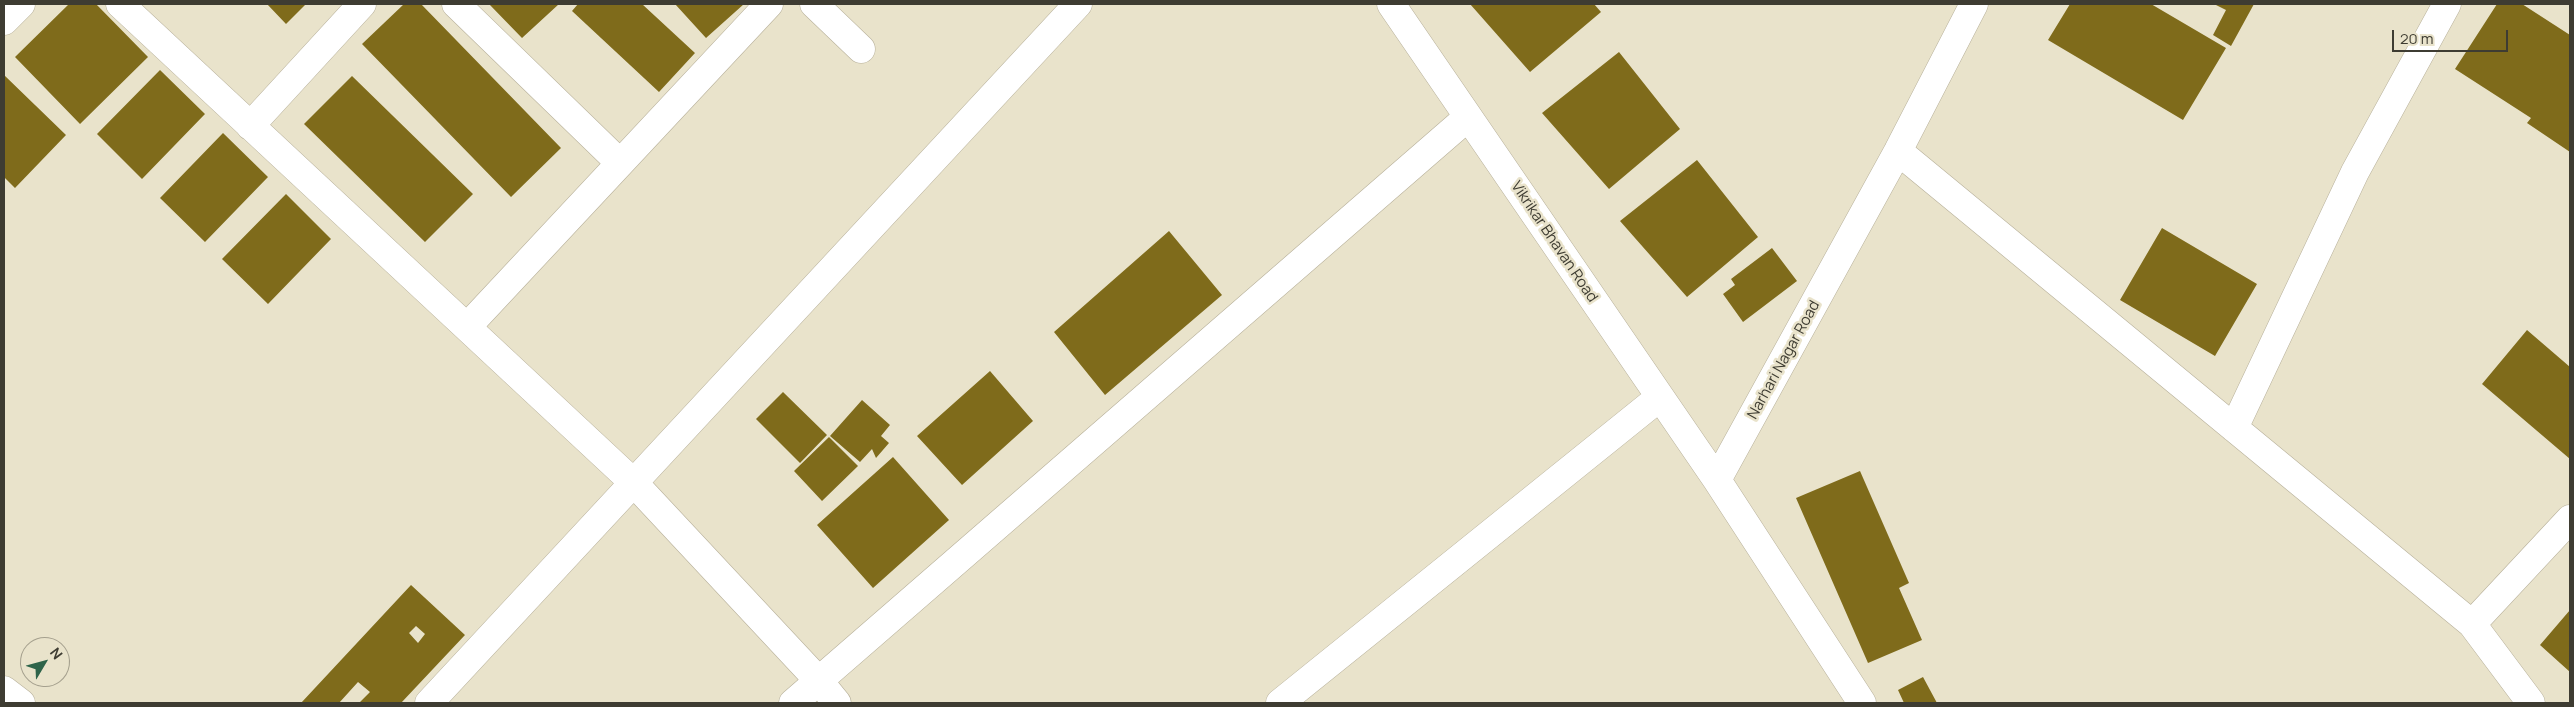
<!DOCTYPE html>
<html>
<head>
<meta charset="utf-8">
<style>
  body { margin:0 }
  #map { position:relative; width:2574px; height:707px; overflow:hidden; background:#e9e3cb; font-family:Manrope,sans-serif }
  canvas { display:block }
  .frame { position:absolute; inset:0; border:5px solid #3e3c32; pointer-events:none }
  .north { position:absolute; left:20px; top:637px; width:50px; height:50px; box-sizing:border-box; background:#e9e3cb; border:1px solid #a5a08e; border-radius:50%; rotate:53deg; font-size:14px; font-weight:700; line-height:20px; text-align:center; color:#3e3c32 }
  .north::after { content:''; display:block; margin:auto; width:18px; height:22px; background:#2e644a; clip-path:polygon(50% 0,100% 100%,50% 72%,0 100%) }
  .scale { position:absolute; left:2392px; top:30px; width:116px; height:22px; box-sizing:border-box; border:2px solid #3e3c32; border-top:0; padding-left:6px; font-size:15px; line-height:18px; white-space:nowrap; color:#3e3c32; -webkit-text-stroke:4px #e9e3cb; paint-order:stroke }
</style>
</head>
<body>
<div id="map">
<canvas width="2574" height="707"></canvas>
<div class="frame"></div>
<div class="north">N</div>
<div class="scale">20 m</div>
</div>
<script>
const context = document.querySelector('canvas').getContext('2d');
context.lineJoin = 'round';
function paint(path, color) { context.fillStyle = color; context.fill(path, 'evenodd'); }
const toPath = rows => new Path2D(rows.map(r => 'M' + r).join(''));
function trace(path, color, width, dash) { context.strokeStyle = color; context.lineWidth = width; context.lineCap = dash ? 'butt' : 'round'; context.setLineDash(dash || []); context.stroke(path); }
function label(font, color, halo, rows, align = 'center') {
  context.font = font + ' Manrope,sans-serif'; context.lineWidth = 5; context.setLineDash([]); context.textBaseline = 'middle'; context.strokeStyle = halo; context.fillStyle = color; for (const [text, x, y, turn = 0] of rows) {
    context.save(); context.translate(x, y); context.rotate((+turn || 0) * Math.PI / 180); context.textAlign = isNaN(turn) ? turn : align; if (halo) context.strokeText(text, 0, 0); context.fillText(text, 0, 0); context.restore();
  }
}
paint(toPath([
  [69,4,96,4,148,57,80,124,15,57],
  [267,4,306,4,286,24],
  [404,4,421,4,561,148,511,197,362,44],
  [489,4,559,4,522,38],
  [578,4,642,4,695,53,659,92,572,11],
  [675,4,744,4,706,38],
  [1470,4,1594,4,1601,12,1530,72],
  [2070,4,2151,4,2226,48,2183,120,2048,40],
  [2214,4,2254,4,2231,46,2213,35,2226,10],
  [2497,4,2522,4,2570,35,2570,152,2527,123,2531,118,2455,69],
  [1619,52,1680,129,1609,189,1542,113],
  [160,70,205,114,142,179,97,134],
  [4,75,66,135,15,188,4,177],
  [352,76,473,194,425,242,304,124],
  [223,133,268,177,205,242,160,198],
  [1697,160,1758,237,1687,297,1620,221],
  [286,194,331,239,268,304,222,259],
  [2162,228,2257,284,2215,356,2120,300],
  [1169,231,1222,295,1105,395,1054,332],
  [1772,248,1797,281,1743,322,1723,294,1735,285,1731,279],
  [2527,330,2570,367,2570,459,2482,384],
  [990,371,1033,421,962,485,917,436],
  [783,392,827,435,800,463,756,419],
  [862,400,890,425,881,436,889,443,876,458,872,449,860,462,830,436],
  [829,437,858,466,822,501,794,471],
  [893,457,949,520,873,588,817,525],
  [1860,471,1909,583,1899,588,1922,640,1868,663,1796,498],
  [411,585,465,635,401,703,359,703,370,692,358,682,339,703,301,703],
  [416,626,425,634,418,643,409,633],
  [2570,610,2570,672,2540,645],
  [1923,677,1937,703,1904,703,1898,690]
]), '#7f6b1b');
const minor = toPath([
  [120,4,634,483,819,681,837,703],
  [456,4,620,163],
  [814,4,861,49],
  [1391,4,1717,480],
  [4,21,21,4],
  [250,126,362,4],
  [1898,151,2472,624,2531,703],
  [467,327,769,4],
  [2234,428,2355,172,2447,4],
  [2472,624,2570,519],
  [4,690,21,703],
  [429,703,1078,4],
  [793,703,1468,117],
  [1280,703,1660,397],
  [1862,703,1717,480,1898,151,1974,4]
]);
trace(minor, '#b7b09a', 29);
trace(minor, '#fff', 28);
label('15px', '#3e3c32', '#e9e3cb', [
  ["Vikrikar Bhavan Road",1554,242,56],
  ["Narhari Nagar Road",1784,360,-61]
]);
</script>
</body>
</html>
